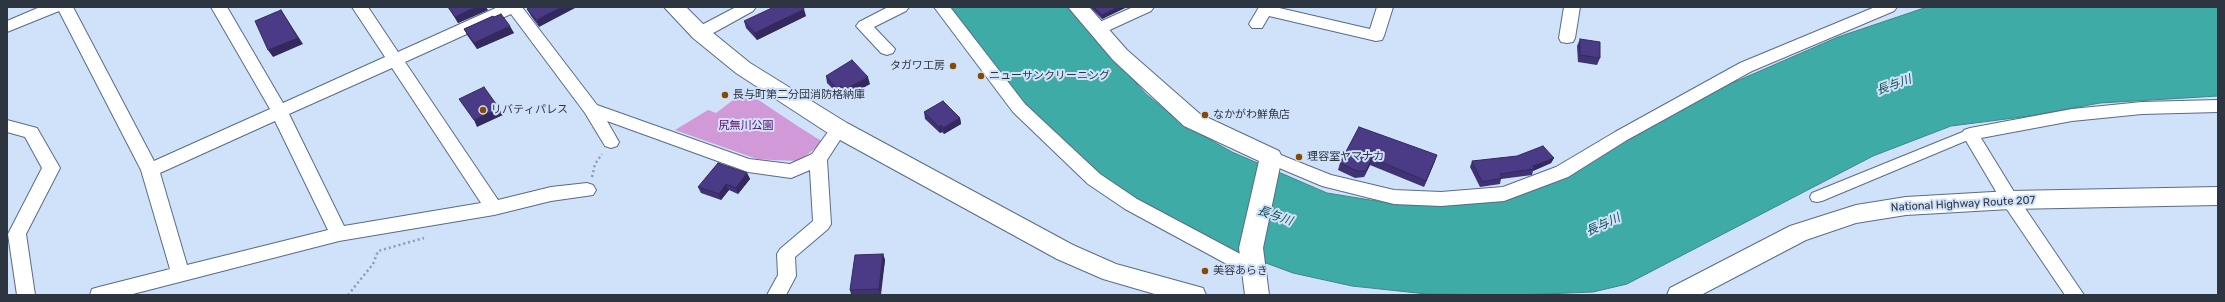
<!DOCTYPE html>
<html>
<head>
<meta charset="utf-8">
<style>
  body { margin:0 }
  #map { position:relative; width:2225px; height:302px; overflow:hidden; background:#d0e1fa; font-family:Rubik,sans-serif }
  canvas { display:block }
  .frame { position:absolute; inset:0; border:8px solid #2d3541; pointer-events:none }
</style>
</head>
<body>
<div id="map">
<canvas width="2225" height="302"></canvas>
<div class="frame"></div>
</div>
<script>
const context = document.querySelector('canvas').getContext('2d');
context.lineJoin = 'round';
function paint(path, color) { context.fillStyle = color; context.fill(path, 'evenodd'); }
const toPath = rows => new Path2D(rows.map(r => 'M' + r).join(''));
function trace(path, color, width, dash) { context.strokeStyle = color; context.lineWidth = width; context.lineCap = dash ? 'butt' : 'round'; context.setLineDash(dash || []); context.stroke(path); }
function label(font, color, halo, rows, align = 'center') {
  context.font = font + ' Rubik,"Noto Sans JP",sans-serif'; context.lineWidth = 4; context.setLineDash([]); context.textBaseline = 'middle'; context.strokeStyle = halo; context.fillStyle = color; for (const [text, x, y, turn = 0] of rows) {
    context.save(); context.translate(x, y); context.rotate((+turn || 0) * Math.PI / 180); context.textAlign = isNaN(turn) ? turn : align; if (halo) context.strokeText(text, 0, 0); context.fillText(text, 0, 0); context.restore();
  }
}
paint(toPath([
  [745,91,799,127,823,142,799,161,772,160,757,159,675,130,708,110,716,113]
]), '#d199d7');
const water = toPath([
  [949,7,1067,7,1146,94,1182,124,1232,152,1327,193,1395,204,1444,205,1505,199,1540,188,1682,105,1838,37,1927,7,2218,7,2218,96,2100,103,2030,116,1951,126,1873,156,1627,284,1593,292,1517,295,1427,294,1352,286,1293,273,1228,249,1151,208,1098,174,1071,150,1024,102,949,7]
]);
paint(water, '#3faba6');
trace(water, '#3a8888', 1);
const pedestrian = toPath([
  [1970,129,1975,131,1976,134,1975,137,1822,201,1817,202,1812,201,1810,197,1812,193,1970,129]
]);
const minor = toPath([
  [40,7,73,7,154,161,270,109,211,7,227,7,283,103,385,57,352,7,368,7,398,52,498,7,522,7,597,105,749,159,790,164,812,154,833,125,839,123,845,125,847,129,827,160,831,224,828,229,795,257,796,276,786,295,767,295,778,275,777,254,780,249,813,221,810,170,791,178,748,172,607,121,619,142,617,146,611,148,605,146,585,113,511,14,405,62,498,200,551,187,587,183,593,185,596,190,593,195,551,201,494,215,339,241,129,295,90,295,92,289,99,287,170,269,141,170,59,11,7,32,7,21,40,7],
  [392,68,481,203,344,226,289,114,392,68],
  [275,121,328,230,187,265,160,173,275,121],
  [736,7,756,7,753,11,706,37,700,38,694,37,692,33,694,29,736,7],
  [888,7,909,7,906,11,874,27,895,49,893,53,887,55,881,53,856,26,859,22,888,7],
  [934,7,950,7,1025,104,1100,174,1137,199,1261,265,1263,270,1261,275,1254,278,1247,275,1125,209,1088,184,1013,112,934,7],
  [1133,7,1154,7,1151,11,1103,33,1098,34,1093,33,1090,29,1093,25,1133,7],
  [1259,7,1275,7,1370,29,1377,7,1393,7,1384,36,1382,40,1376,41,1269,16,1262,28,1252,28,1249,24,1259,7],
  [1564,7,1580,7,1575,38,1573,42,1567,43,1561,42,1559,38,1564,7],
  [1875,7,1897,7,1894,11,1752,71,1627,140,1568,177,1504,201,1441,206,1394,204,1322,186,1265,162,1262,157,1265,152,1271,151,1331,175,1394,190,1441,192,1503,187,1556,167,1615,132,1740,63,1875,7],
  [2218,100,2218,112,2142,114,2072,121,1981,138,2016,195,2084,295,2065,295,2004,205,1962,134,1964,130,1970,128,2072,109,2142,102,2218,100],
  [7,120,37,128,60,168,26,234,35,295,17,295,8,234,42,168,25,137,7,132,7,120]
]);
const tertiary = toPath([
  [664,7,686,7,707,28,750,63,847,123,1073,245,1116,264,1203,288,1206,295,1158,295,1103,279,1057,259,831,135,736,73,693,38,664,7]
]);
const trunk = toPath([
  [1068,7,1089,7,1127,50,1200,114,1279,151,1282,157,1263,248,1269,295,1245,295,1239,248,1259,161,1184,126,1113,60,1068,7],
  [2218,187,2218,205,2010,209,1906,215,1856,223,1806,240,1701,295,1667,295,1670,288,1790,226,1856,205,1906,197,2010,191,2218,187]
]);
trace(pedestrian, '#596c87', 2);
trace(minor, '#596c87', 2);
trace(tertiary, '#596c87', 2);
trace(trunk, '#596c87', 2);
trace(toPath([
  [592,177,595,164,602,154],
  [348,295,373,264,378,251,424,238]
]), '#8d9bae', 2.5, [2, 3]);
paint(pedestrian, '#fff');
paint(minor, '#fff');
paint(tertiary, '#fff');
paint(trunk, '#fff');
paint(toPath([
  [448,7,488,10,458,23],
  [531,7,539,27,531,16,527,9],
  [1090,7,1127,7,1102,19],
  [806,16,757,40,746,28,744,21],
  [494,17,514,33,477,49,467,35,464,29],
  [1580,39,1600,58,1597,65,1578,62,1577,46],
  [826,76,870,84,846,97,843,93,839,95,827,83],
  [924,112,960,118,961,124,944,134,942,132,940,133,925,119],
  [1359,127,1435,161,1424,187,1370,165,1364,177,1355,178,1338,170,1340,163],
  [1554,158,1551,163,1533,171,1532,175,1501,179,1500,184,1480,187,1470,167,1472,161],
  [747,173,750,179,738,194,729,190,721,200,701,193,698,187],
  [883,254,885,260,881,295,851,295,850,290]
]), '#403373');
paint(toPath([
  [476,7,486,7,488,10,458,23,455,17],
  [561,7,577,7,539,27,536,20],
  [1118,7,1127,7,1102,19,1102,15],
  [804,9,806,16,757,40,755,33],
  [281,10,303,44,273,57,268,50],
  [510,26,514,33,477,49,474,43],
  [868,77,870,84,846,97,844,90],
  [841,86,843,93,839,95,837,89],
  [499,108,503,115,477,127,474,120],
  [960,118,961,124,944,134,943,128],
  [941,125,942,132,940,133,939,127],
  [1437,155,1435,161,1424,187,1426,181],
  [1372,158,1370,165,1364,177,1366,171],
  [1554,158,1551,163,1533,171,1534,169,1533,166],
  [747,173,750,179,738,194,736,188],
  [726,184,729,190,721,200,719,194],
  [883,254,885,260,880,295,879,289]
]), '#34295e');
const building = toPath([
  [448,7,476,7,455,17,448,7],
  [531,7,561,7,536,20,527,9,531,7],
  [774,7,803,7,804,9,755,33,744,21,774,7],
  [1094,7,1118,7,1102,15,1094,7],
  [281,10,298,38,268,50,255,21,281,10],
  [501,14,510,26,474,43,464,29,493,16,494,17,501,14],
  [1580,39,1600,42,1600,58,1580,55,1580,39],
  [852,60,868,77,844,90,841,86,837,89,826,76,852,60],
  [484,87,499,108,474,120,459,99,484,87],
  [943,101,960,118,943,128,941,125,939,127,924,112,943,101],
  [1359,127,1437,155,1426,181,1372,158,1366,171,1357,171,1340,163,1359,127],
  [1543,146,1554,158,1533,166,1534,169,1500,174,1502,178,1482,182,1472,161,1517,156,1543,146],
  [718,163,747,173,736,188,726,184,719,194,698,187,718,163],
  [883,254,879,289,850,290,855,255,883,254]
]);
paint(building, '#4b3b86');
trace(building, '#34295e', 1);
for (const [x, y, r, color] of [
  [953,66,4,"#854b00"],
  [981,76,4,"#854b00"],
  [725,95,4,"#854b00"],
  [483,110,4,"#854b00"],
  [1205,115,4,"#854b00"],
  [1299,157,4,"#854b00"],
  [1205,271,4,"#854b00"]
]) { const dot = new Path2D(); dot.arc(x, y, r, 0, 2 * Math.PI); context.fillStyle = color; context.fill(dot); trace(dot, '#d0e1fa', 1.5); }
label('11px', '#2d3541', '#d0e1fa', [
  ["タガワ工房",945,66,"right"],
  ["ニューサンクリーニング",989,76],
  ["長与町第二分団消防格納庫",733,95],
  ["リバティパレス",491,110],
  ["なかがわ鮮魚店",1213,115],
  ["理容室ヤマナカ",1307,157],
  ["美容あらき",1213,271]
], 'left');
label('11px', '#5c0b65', '#d0e1fa', [
  ["尻無川公園",746,126]
]);
label('11px', '#2d3541', '#d0e1fa', [
  ["National Highway Route 207",1963,204,-3]
]);
label('italic 12px', '#0e4d4b', '#d0e1fa', [
  ["長与川",1894,85,-20],
  ["長与川",1275,216,19],
  ["長与川",1603,225,-25]
]);
</script>
</body>
</html>
